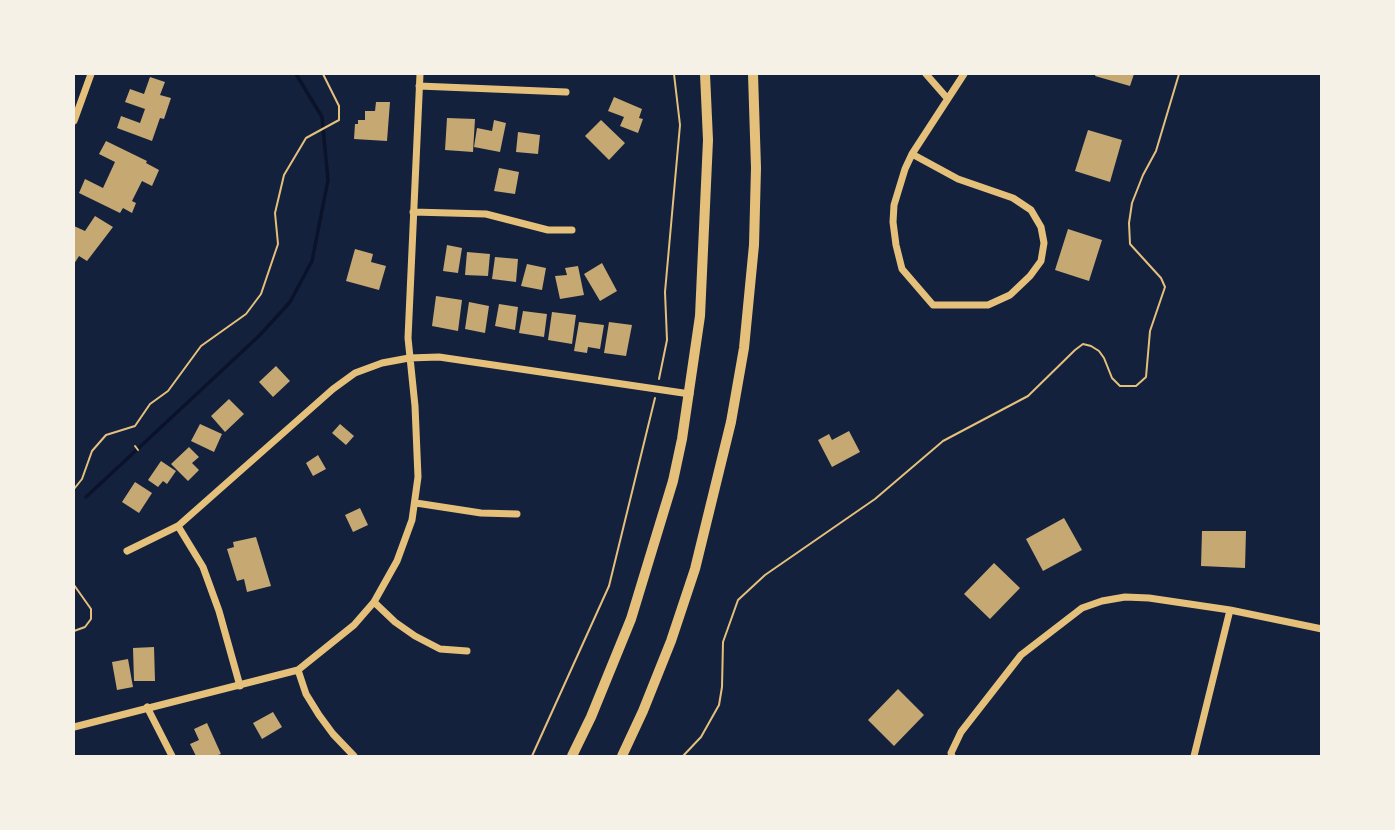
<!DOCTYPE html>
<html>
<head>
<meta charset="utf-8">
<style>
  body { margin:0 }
  #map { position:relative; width:1395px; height:830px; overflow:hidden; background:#14213d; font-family:Mulish,sans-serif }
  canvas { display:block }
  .frame { position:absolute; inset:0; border:75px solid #f6f1e7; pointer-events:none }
</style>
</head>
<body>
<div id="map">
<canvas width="1395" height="830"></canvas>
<div class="frame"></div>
</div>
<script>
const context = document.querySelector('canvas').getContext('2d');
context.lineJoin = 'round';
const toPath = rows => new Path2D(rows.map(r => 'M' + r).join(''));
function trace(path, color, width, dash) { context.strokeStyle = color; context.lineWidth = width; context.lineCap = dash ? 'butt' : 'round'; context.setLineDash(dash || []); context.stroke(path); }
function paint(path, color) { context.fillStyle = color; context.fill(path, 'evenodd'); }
trace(toPath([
  [86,497,260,335,290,302,312,261,328,180,322,117,296,74]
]), '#0b132b', 3.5);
paint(toPath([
  [1096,74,1134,74,1130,86,1095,76],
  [150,77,165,82,160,95,171,98,164,119,160,118,152,141,117,128,121,116,140,123,145,109,125,102,130,89,144,94],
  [614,97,642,109,639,118,643,119,638,133,620,126,624,117,608,111],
  [376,102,390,102,387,141,354,139,355,124,358,124,358,120,365,120,365,111,375,111],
  [447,118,475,119,473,152,445,150],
  [494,120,506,123,500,152,474,147,477,128,492,131],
  [601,120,625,143,609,160,585,136],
  [1088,130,1122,140,1110,182,1075,171],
  [518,132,540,135,538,154,516,152],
  [106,141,147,161,146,163,159,170,152,186,142,181,132,201,136,203,132,213,123,208,120,213,79,193,85,179,103,188,115,162,99,154],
  [499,168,519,172,515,194,494,191],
  [95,216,113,227,87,261,79,256,74,264,74,226,85,231],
  [1068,229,1102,240,1089,281,1055,270],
  [447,245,462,248,458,273,443,271],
  [355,249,373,254,371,262,386,266,379,290,346,281],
  [467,252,490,254,488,276,465,275],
  [495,257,518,259,516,282,492,279],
  [602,263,617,291,600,301,584,274],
  [527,264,546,268,542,290,521,286],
  [578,266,584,295,560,299,555,276,567,275,565,268],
  [436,296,462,300,458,331,432,326],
  [469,302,489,306,485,333,465,329],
  [499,304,518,307,515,330,495,326],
  [523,311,547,314,544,337,519,333],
  [552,312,576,315,572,344,548,340],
  [579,322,604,325,600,349,588,347,587,353,574,351],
  [609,322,632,325,626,356,604,353],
  [276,366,290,381,273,397,259,382],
  [229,399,244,414,225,432,211,416],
  [200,424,222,434,214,452,191,441],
  [340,424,354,436,346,445,332,433],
  [849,431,860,452,832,467,818,440,829,434,832,440],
  [189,447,199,457,192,463,199,470,188,481,171,464],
  [318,455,326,469,313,476,306,463],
  [161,461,176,471,167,484,163,481,158,487,148,480],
  [135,482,152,493,139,513,122,502],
  [360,508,368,525,353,532,345,515],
  [1064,518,1082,550,1043,571,1026,539],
  [1202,531,1246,531,1245,568,1201,566],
  [256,537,271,586,247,592,244,579,237,581,227,549,234,547,233,542],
  [994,563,1020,588,990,619,964,594],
  [154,647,155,681,134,681,133,648],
  [128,659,133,687,117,690,112,662],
  [898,689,924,715,894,746,868,720],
  [273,712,282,727,262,739,253,723],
  [207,723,221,754,215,756,196,756,190,744,199,740,194,729]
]), '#c6a872');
trace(toPath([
  [659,379,667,340,665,292,680,125,674,74],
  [135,446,138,450],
  [74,489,82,479,92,451,106,435,135,426,150,404,168,391,201,346,246,314,261,294,278,244,275,213,284,175,306,138,339,120,339,106,323,74],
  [74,585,91,609,91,619,85,627,74,631],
  [532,756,609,586,655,398],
  [683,756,701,737,719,705,722,687,723,642,738,600,765,575,875,499,943,441,1028,396,1075,350,1083,344,1091,346,1099,351,1104,358,1112,378,1120,386,1136,386,1146,377,1150,331,1165,287,1161,278,1130,244,1129,223,1132,203,1143,175,1156,151,1179,74]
]), '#e5c07b', 2);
trace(toPath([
  [926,74,947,98],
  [419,86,566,92],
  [74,121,91,74],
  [912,154,958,179,1013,198,1031,210,1041,227,1044,243,1041,261,1030,276,1010,295,988,305,933,305,902,269,896,245,893,222,894,205,905,169,912,154,964,74],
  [413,212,486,214,548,230,572,230],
  [416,503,481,513,517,514],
  [178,526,203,567,219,611,240,686],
  [127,551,178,526,333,389,355,373,382,363,409,358,439,357,690,394],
  [374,602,395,622,415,636,440,649,467,651],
  [298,670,306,694,319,715,333,734,354,756],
  [147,707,172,756],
  [74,727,298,670,354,625,374,602,397,561,412,520,418,477,415,406,408,338,420,74],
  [952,756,951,753,961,732,1021,655,1082,608,1102,601,1125,597,1149,598,1230,610,1322,629],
  [1194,756,1230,610]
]), '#e5c07b', 7);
trace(toPath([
  [572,756,591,717,631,619,673,481,682,439,700,316,708,140,705,74],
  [622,756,643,711,671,641,695,569,731,422,744,348,754,245,756,168,753,74]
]), '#e5c07b', 10);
</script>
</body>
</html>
